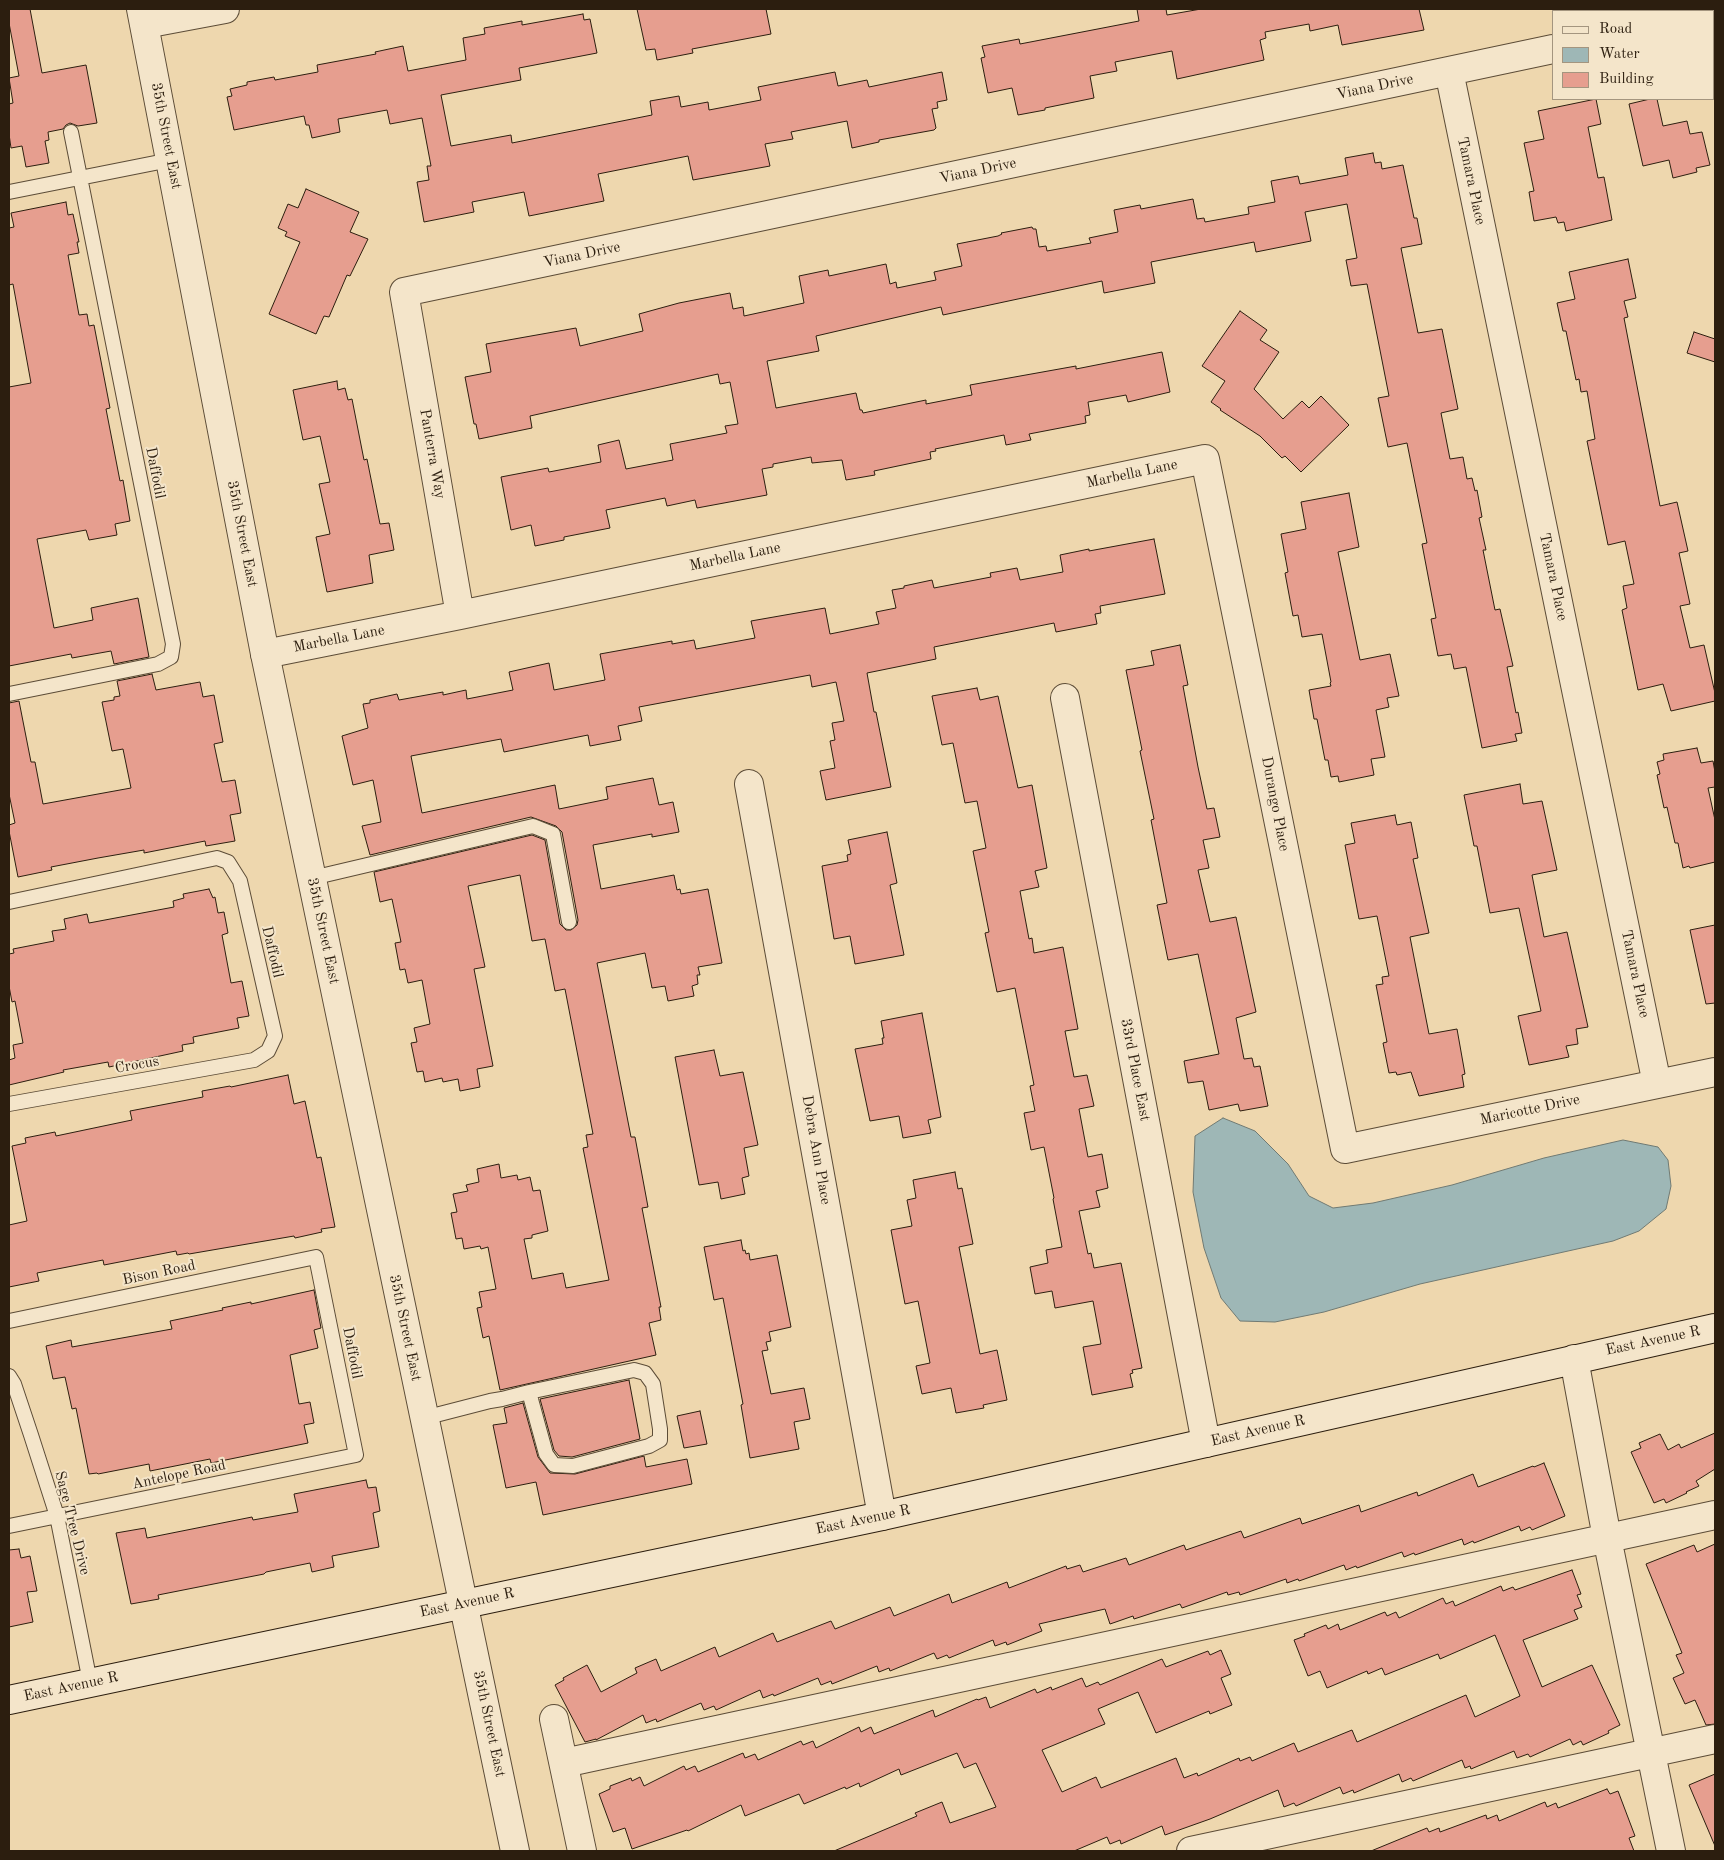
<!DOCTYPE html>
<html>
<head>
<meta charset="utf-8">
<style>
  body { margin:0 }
  #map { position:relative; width:1724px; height:1860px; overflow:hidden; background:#eed7ae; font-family:"Old Standard TT",serif }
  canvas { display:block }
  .frame { position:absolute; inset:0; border:10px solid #2c1e0f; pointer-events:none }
  .legend { position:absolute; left:1552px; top:10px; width:162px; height:90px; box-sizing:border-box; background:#f4e5ca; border:1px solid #a4957f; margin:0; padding:6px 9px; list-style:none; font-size:15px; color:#2c1e0f }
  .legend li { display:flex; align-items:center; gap:10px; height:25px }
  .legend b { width:25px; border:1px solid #a4957f }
</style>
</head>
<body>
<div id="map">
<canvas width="1724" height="1860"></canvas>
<div class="frame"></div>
<ul class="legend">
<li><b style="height:6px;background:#f4e5ca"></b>Road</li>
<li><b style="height:14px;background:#9eb7b6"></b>Water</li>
<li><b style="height:14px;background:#e69e8f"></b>Building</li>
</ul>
</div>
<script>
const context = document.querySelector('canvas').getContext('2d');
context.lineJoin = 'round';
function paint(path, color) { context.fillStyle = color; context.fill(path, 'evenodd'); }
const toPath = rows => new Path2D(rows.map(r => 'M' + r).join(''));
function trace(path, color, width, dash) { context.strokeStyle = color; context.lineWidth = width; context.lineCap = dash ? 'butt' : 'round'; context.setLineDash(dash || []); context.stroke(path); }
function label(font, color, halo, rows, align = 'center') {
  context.font = font + ' "Old Standard TT",serif'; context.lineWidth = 4; context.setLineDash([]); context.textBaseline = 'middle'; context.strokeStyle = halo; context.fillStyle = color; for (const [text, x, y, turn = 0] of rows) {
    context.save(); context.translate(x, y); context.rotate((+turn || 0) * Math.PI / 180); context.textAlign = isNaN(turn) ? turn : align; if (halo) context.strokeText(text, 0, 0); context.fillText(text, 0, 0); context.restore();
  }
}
const water = toPath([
  [1223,1118,1255,1131,1288,1164,1309,1196,1333,1208,1373,1203,1452,1185,1544,1158,1623,1140,1658,1147,1668,1160,1671,1186,1666,1209,1639,1231,1613,1241,1420,1284,1324,1312,1275,1322,1240,1321,1221,1298,1204,1248,1193,1192,1195,1136,1223,1118]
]);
paint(water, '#9eb7b6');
trace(water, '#707a73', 1);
const building = toPath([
  [9,9,30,9,42,73,86,65,97,123,78,126,70,123,66,125,63,129,48,132,49,140,45,141,49,163,26,167,22,146,11,148,9,134,9,104,13,103,9,78,19,76,9,23,9,9],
  [637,9,766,9,771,34,692,49,693,53,657,60,655,49,646,50,637,9],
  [1137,9,1166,9,1167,15,1201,9,1419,9,1424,30,1342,45,1338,25,1310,31,1309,24,1265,32,1266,38,1260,40,1264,60,1177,79,1172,51,1115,62,1117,71,1090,76,1094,98,1045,108,1045,110,1018,115,1012,88,988,93,981,58,985,57,982,46,1019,39,1020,44,1139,21,1137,9],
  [583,14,584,20,590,19,597,53,519,68,521,80,441,95,451,146,511,135,512,143,652,115,650,101,679,96,681,107,708,102,709,110,761,100,758,87,835,72,838,86,867,80,869,87,942,72,947,100,937,102,938,108,932,109,936,128,934,130,879,140,879,142,852,148,847,121,791,132,793,139,765,144,770,166,693,180,688,156,598,174,604,201,529,216,524,192,472,202,474,212,424,222,417,182,429,180,427,166,431,166,422,118,390,124,387,110,338,119,340,132,312,138,309,125,306,125,304,116,234,130,227,97,232,96,230,89,247,85,247,82,274,77,275,80,318,72,317,65,376,54,375,52,403,46,408,71,466,60,463,38,485,34,484,28,522,21,522,25,583,14],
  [1596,99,1601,124,1588,127,1598,178,1604,177,1612,220,1566,231,1564,222,1558,223,1556,217,1534,221,1529,192,1534,191,1524,143,1544,139,1538,111,1596,99],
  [1650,99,1657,99,1663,126,1687,121,1690,134,1702,132,1710,165,1696,168,1697,172,1673,178,1669,160,1643,166,1629,104,1650,99],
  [1373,153,1375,163,1381,162,1382,169,1403,165,1414,218,1417,218,1422,244,1401,248,1418,333,1442,329,1458,409,1441,413,1450,459,1463,457,1467,479,1472,478,1475,491,1477,490,1482,517,1479,518,1486,550,1483,550,1495,610,1500,609,1513,666,1507,667,1516,713,1518,712,1522,733,1515,734,1517,741,1482,748,1466,667,1454,669,1451,654,1438,656,1431,619,1436,618,1422,544,1427,543,1407,443,1388,447,1378,398,1389,396,1367,284,1351,286,1346,260,1357,258,1347,204,1305,212,1311,241,1256,252,1254,242,1151,262,1155,283,1104,293,1102,281,943,315,941,307,816,336,819,351,767,361,776,408,856,393,860,410,862,410,863,413,926,400,926,404,972,395,970,385,1076,366,1076,369,1162,352,1170,392,1128,402,1126,395,1088,402,1090,415,1085,416,1086,423,1029,434,1031,440,1006,445,1004,435,935,449,936,451,930,452,931,459,874,471,875,475,846,480,842,460,812,463,811,457,773,464,773,467,762,469,767,495,697,508,695,500,667,506,665,498,606,510,610,528,564,537,564,540,535,546,531,525,511,530,501,477,548,468,549,472,601,462,598,445,619,440,626,469,673,460,670,444,727,433,725,426,738,424,730,382,720,384,718,374,530,416,532,428,479,439,476,424,474,424,465,377,491,372,486,344,576,328,580,346,643,331,639,314,679,303,730,293,733,309,743,307,744,316,804,303,799,276,828,270,829,276,886,264,890,284,896,282,897,288,936,280,934,272,962,266,957,244,998,236,1002,234,1001,233,1032,227,1033,229,1036,229,1039,247,1046,246,1047,251,1091,243,1089,238,1118,232,1114,210,1140,205,1141,209,1193,199,1197,219,1204,218,1205,222,1249,214,1248,207,1275,202,1271,181,1298,176,1300,184,1348,175,1345,158,1373,153],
  [306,189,359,212,350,232,368,239,350,276,347,275,329,317,324,316,316,334,269,314,300,242,285,236,287,232,278,228,288,204,298,208,306,189],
  [66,202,68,215,73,214,79,242,77,242,79,253,68,255,79,315,87,314,89,326,94,325,110,408,106,409,120,481,123,480,130,521,115,524,117,535,89,540,86,530,37,539,54,628,93,620,91,608,138,598,149,657,114,664,111,651,72,658,71,654,9,666,9,387,31,383,13,284,9,285,9,228,14,227,11,213,66,202],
  [1628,259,1636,298,1624,301,1628,317,1624,318,1660,506,1677,502,1688,551,1679,553,1690,604,1680,606,1690,648,1704,645,1715,693,1715,701,1671,711,1663,684,1638,690,1622,610,1627,608,1623,586,1634,584,1625,541,1608,545,1587,441,1595,439,1587,391,1581,392,1579,379,1576,380,1566,331,1563,331,1557,303,1575,299,1569,272,1628,259],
  [1240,311,1267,330,1260,340,1279,352,1254,389,1283,419,1302,401,1309,408,1321,396,1349,425,1301,472,1285,456,1282,458,1260,436,1220,410,1221,409,1211,402,1225,381,1202,366,1240,311],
  [1694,332,1715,339,1715,362,1687,353,1694,332],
  [337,381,338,390,345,388,348,400,352,399,364,460,367,459,380,524,389,523,394,550,369,555,373,583,327,592,316,537,330,534,319,484,330,482,320,436,303,440,293,390,337,381],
  [1349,493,1359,547,1338,552,1360,660,1390,654,1399,696,1387,698,1389,707,1376,710,1385,757,1371,759,1374,775,1339,782,1338,776,1331,777,1328,760,1325,760,1317,719,1314,719,1309,690,1331,686,1330,683,1331,682,1322,634,1302,637,1298,615,1293,616,1285,573,1288,572,1281,534,1306,529,1301,502,1349,493],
  [1154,539,1165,594,1100,606,1101,613,1095,614,1097,624,1056,632,1054,623,934,647,936,659,867,673,874,712,876,712,891,787,826,800,820,771,835,768,830,741,835,740,832,723,844,721,836,682,812,687,810,675,639,707,642,721,618,726,621,740,590,746,588,735,504,752,501,739,411,756,422,813,555,785,559,809,608,799,606,787,653,778,659,805,673,802,679,832,652,837,652,834,593,845,601,889,674,875,677,890,680,889,681,894,708,889,722,963,698,967,700,975,697,975,698,984,692,986,694,996,668,1001,665,986,652,988,645,953,597,963,631,1137,635,1137,648,1207,642,1208,661,1307,659,1307,661,1320,649,1323,656,1355,500,1390,489,1336,483,1338,477,1308,482,1307,479,1292,496,1289,488,1247,481,1249,480,1246,464,1249,462,1238,456,1239,451,1213,457,1212,453,1194,468,1191,466,1185,479,1182,477,1169,499,1164,501,1178,517,1175,518,1180,530,1177,533,1191,540,1190,548,1231,532,1235,532,1238,524,1239,532,1279,563,1273,566,1288,609,1280,583,1148,588,1147,586,1135,593,1134,565,989,555,991,545,939,532,941,520,875,468,886,485,967,474,969,493,1066,477,1069,480,1087,460,1091,458,1079,443,1082,442,1078,425,1082,423,1071,417,1072,411,1043,417,1042,414,1028,430,1024,422,980,408,983,405,969,400,970,395,943,401,942,392,899,380,902,374,872,532,835,545,840,560,924,566,930,571,930,577,925,578,920,562,832,556,826,531,817,370,855,362,826,381,822,373,780,353,785,342,736,368,728,363,704,370,703,370,700,397,694,399,700,443,692,443,695,466,690,467,699,513,690,509,672,549,663,554,690,605,680,600,654,672,641,672,644,694,640,696,649,755,638,751,621,825,608,830,634,879,624,876,612,896,608,892,590,904,588,904,586,932,580,934,588,991,577,990,573,1017,568,1020,580,1063,572,1060,555,1089,549,1089,551,1154,539],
  [1180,645,1188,685,1183,686,1198,767,1207,809,1214,808,1220,837,1203,840,1209,868,1198,870,1210,922,1236,917,1256,1012,1236,1018,1244,1059,1252,1058,1254,1067,1260,1066,1268,1106,1240,1111,1238,1104,1209,1110,1203,1081,1188,1083,1184,1061,1219,1054,1198,954,1168,960,1157,905,1167,903,1151,820,1154,819,1140,751,1142,750,1126,670,1154,665,1151,651,1180,645],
  [152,674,156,690,200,682,203,697,214,695,223,742,214,744,222,782,235,780,241,813,230,815,235,841,206,846,205,841,144,853,144,850,98,858,51,867,52,870,18,877,9,831,9,825,15,823,9,794,9,703,19,701,31,762,35,762,43,804,131,788,123,749,112,751,102,702,114,700,114,697,120,696,117,681,152,674],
  [977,688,980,700,998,696,1018,788,1032,785,1047,868,1035,871,1039,887,1020,891,1029,939,1032,938,1034,953,1063,947,1078,1029,1065,1031,1074,1077,1087,1075,1094,1106,1079,1109,1088,1157,1102,1154,1108,1188,1096,1191,1100,1207,1079,1211,1088,1254,1091,1253,1094,1268,1121,1263,1142,1368,1132,1370,1133,1373,1130,1374,1133,1387,1092,1395,1083,1347,1101,1344,1093,1301,1055,1308,1052,1291,1035,1294,1030,1267,1048,1263,1046,1250,1062,1247,1053,1199,1054,1198,1044,1147,1031,1150,1024,1113,1035,1111,1030,1086,1034,1085,1015,988,997,992,985,933,989,932,973,851,986,848,977,801,965,803,953,743,942,745,932,696,977,688],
  [1697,748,1701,763,1713,761,1715,772,1715,787,1708,788,1715,820,1715,862,1690,868,1689,866,1683,868,1678,843,1675,843,1667,807,1664,808,1657,775,1660,774,1657,762,1664,760,1663,754,1697,748],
  [1520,784,1523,804,1542,801,1557,870,1532,875,1544,937,1567,932,1588,1027,1576,1029,1578,1044,1566,1046,1569,1057,1529,1065,1518,1016,1541,1011,1519,908,1490,913,1477,846,1474,846,1464,795,1520,784],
  [1395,815,1397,825,1411,822,1418,858,1413,859,1429,933,1410,937,1429,1034,1457,1029,1465,1074,1462,1075,1464,1087,1419,1096,1411,1072,1397,1075,1396,1072,1389,1073,1383,1043,1387,1042,1376,985,1383,984,1382,977,1389,976,1377,916,1359,919,1345,845,1355,843,1351,823,1395,815],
  [887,832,897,883,890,885,904,955,855,964,850,936,834,939,822,866,848,861,847,855,851,854,848,840,887,832],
  [209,889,213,898,215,897,218,913,224,912,228,933,222,935,231,983,242,981,249,1016,237,1018,239,1028,193,1037,194,1043,182,1045,183,1051,109,1067,108,1062,63,1070,64,1072,9,1085,9,1060,15,1058,13,1045,23,1043,15,1001,12,1002,9,986,9,954,14,953,13,949,54,941,52,931,66,929,64,919,87,914,89,923,174,907,173,901,184,898,183,894,209,889],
  [1715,925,1715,1003,1706,1004,1690,930,1715,925],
  [922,1013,941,1117,928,1120,931,1133,903,1138,899,1116,870,1121,855,1049,883,1044,882,1038,884,1038,881,1021,922,1013],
  [714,1050,720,1076,743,1072,758,1145,744,1148,749,1176,742,1178,745,1194,721,1199,718,1182,699,1185,675,1057,714,1050],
  [288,1075,294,1104,305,1101,317,1158,321,1157,335,1227,321,1229,322,1232,295,1238,294,1236,189,1254,188,1253,177,1255,176,1251,104,1265,103,1260,37,1273,39,1281,9,1287,9,1225,27,1221,12,1146,26,1143,25,1138,55,1132,56,1136,132,1120,130,1111,203,1097,202,1091,230,1086,231,1087,288,1075],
  [955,1172,958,1189,962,1188,973,1244,959,1247,980,1354,997,1350,1007,1400,983,1405,984,1408,956,1413,951,1388,922,1394,916,1366,930,1363,918,1301,905,1304,891,1230,912,1226,907,1200,916,1198,913,1180,955,1172],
  [741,1240,743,1251,745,1250,746,1254,749,1253,750,1260,777,1255,791,1327,769,1332,771,1341,766,1342,768,1350,762,1351,771,1394,804,1388,810,1419,794,1422,799,1449,750,1458,741,1405,743,1404,723,1298,714,1300,704,1247,741,1240],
  [314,1290,321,1328,314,1330,318,1348,290,1355,299,1404,310,1402,314,1423,304,1425,308,1443,211,1463,210,1459,150,1471,149,1464,98,1474,97,1473,89,1474,76,1408,72,1409,65,1377,53,1379,46,1346,71,1340,72,1347,172,1329,170,1321,223,1310,222,1308,251,1302,251,1304,314,1290],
  [629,1380,640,1439,572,1457,559,1456,554,1450,540,1399,629,1380],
  [523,1403,538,1457,550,1473,575,1474,644,1456,646,1467,687,1459,692,1484,543,1515,536,1482,506,1488,493,1425,507,1423,504,1408,523,1403],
  [700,1411,707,1444,684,1448,677,1416,700,1411],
  [1715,1433,1715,1469,1696,1481,1699,1486,1686,1492,1687,1493,1666,1503,1664,1499,1654,1503,1631,1452,1641,1448,1639,1443,1660,1434,1668,1450,1679,1444,1681,1448,1715,1433],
  [1544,1463,1565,1516,1532,1530,1530,1527,1521,1531,1519,1526,1474,1543,1473,1541,1464,1545,1462,1539,1415,1555,1414,1553,1404,1557,1402,1552,1357,1568,1356,1566,1346,1570,1344,1565,1299,1581,1298,1579,1287,1583,1286,1579,1240,1595,1239,1592,1228,1595,1227,1592,1182,1608,1180,1604,1134,1619,1133,1616,1110,1624,1105,1609,1039,1624,1042,1631,1007,1645,1006,1642,995,1646,993,1640,949,1658,947,1655,937,1659,934,1653,890,1671,889,1668,879,1672,877,1666,832,1684,831,1681,821,1685,818,1678,774,1696,773,1694,763,1698,760,1690,716,1710,714,1706,704,1710,701,1703,657,1722,656,1719,646,1723,643,1715,596,1740,596,1739,585,1742,555,1685,564,1680,563,1678,587,1665,601,1692,637,1673,635,1668,656,1659,661,1671,715,1647,719,1657,773,1633,777,1642,831,1621,835,1629,890,1607,894,1616,949,1594,952,1603,1007,1582,1009,1588,1066,1566,1067,1569,1080,1565,1083,1572,1126,1558,1129,1565,1184,1545,1186,1550,1241,1531,1244,1538,1300,1518,1302,1524,1359,1505,1361,1512,1417,1492,1418,1496,1473,1474,1478,1487,1533,1466,1534,1467,1544,1463],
  [366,1480,368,1488,376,1487,380,1511,373,1513,379,1547,332,1556,334,1567,312,1572,310,1563,266,1572,264,1574,158,1595,159,1599,131,1604,116,1533,145,1528,147,1538,252,1517,253,1520,298,1512,294,1494,366,1480],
  [1715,1544,1715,1724,1706,1725,1695,1700,1685,1704,1673,1678,1684,1673,1676,1655,1682,1653,1646,1564,1694,1545,1697,1552,1715,1544],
  [19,1549,21,1558,30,1556,37,1591,27,1592,33,1622,9,1627,9,1550,19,1549],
  [1572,1570,1581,1594,1577,1595,1582,1607,1574,1610,1578,1619,1523,1640,1542,1687,1592,1665,1620,1725,1608,1731,1609,1733,1583,1745,1581,1741,1573,1745,1570,1739,1530,1757,1528,1754,1517,1758,1514,1751,1471,1769,1470,1766,1465,1768,1462,1760,1413,1781,1411,1778,1402,1782,1399,1774,1354,1793,1353,1790,1343,1794,1340,1787,1296,1806,1294,1803,1284,1807,1278,1790,1210,1819,1165,1835,1162,1826,1121,1844,1120,1840,1110,1844,1107,1837,1074,1851,834,1851,917,1816,915,1813,942,1802,950,1823,996,1807,976,1763,964,1768,957,1753,901,1775,899,1769,860,1787,859,1783,846,1789,845,1787,804,1804,799,1794,745,1816,741,1805,688,1831,687,1830,632,1849,625,1828,613,1832,599,1794,610,1789,610,1786,631,1778,632,1781,640,1777,644,1786,684,1766,686,1770,695,1766,698,1772,743,1753,745,1758,755,1754,758,1760,801,1741,803,1745,813,1741,816,1748,859,1727,861,1732,871,1727,874,1734,933,1710,935,1717,977,1699,978,1700,986,1697,990,1708,1035,1689,1037,1693,1051,1687,1052,1690,1082,1678,1086,1687,1098,1682,1100,1685,1162,1659,1166,1667,1208,1651,1210,1655,1221,1650,1231,1674,1221,1678,1232,1705,1210,1714,1209,1711,1156,1733,1138,1692,1098,1709,1105,1724,1042,1750,1062,1792,1096,1777,1101,1788,1176,1758,1184,1778,1197,1773,1198,1776,1239,1758,1240,1761,1250,1757,1252,1761,1294,1743,1298,1752,1352,1730,1357,1742,1466,1695,1475,1717,1520,1696,1495,1635,1440,1659,1438,1654,1385,1675,1382,1668,1368,1674,1367,1671,1327,1688,1320,1671,1308,1676,1294,1640,1305,1636,1304,1634,1326,1625,1328,1629,1338,1624,1340,1630,1385,1612,1387,1616,1396,1612,1399,1618,1443,1598,1446,1604,1453,1601,1455,1606,1501,1586,1503,1591,1513,1587,1515,1590,1572,1570],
  [1715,1774,1715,1846,1689,1785,1715,1774],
  [1607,1789,1610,1794,1618,1791,1635,1836,1629,1838,1634,1851,1371,1851,1427,1828,1429,1832,1439,1828,1440,1832,1486,1815,1487,1819,1497,1815,1499,1821,1545,1802,1547,1807,1556,1803,1558,1808,1607,1789]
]);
paint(building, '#e69e8f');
trace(building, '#2c1e0f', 1);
const service = toPath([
  [9,192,170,160],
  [9,694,158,664,171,657,173,644,71,132],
  [312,878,533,826,553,834,569,922],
  [9,902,217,858,228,862,240,881,275,1036,268,1051,254,1060,9,1104],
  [9,1321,316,1257,356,1455,9,1526],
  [9,1376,14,1384,31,1435,57,1516,90,1682],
  [424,1418,490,1401,502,1399,529,1392,634,1370,645,1373,653,1384,660,1429,660,1440,649,1446,573,1466,554,1465,546,1454,529,1392]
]);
const minor = toPath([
  [1713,14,1715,14],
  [145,24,225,9],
  [1449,71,1657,1084],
  [460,615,404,292,1553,49],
  [265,654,460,615,1205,459,1345,1149,1715,1072],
  [1065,698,1206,1443],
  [749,784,882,1516],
  [1574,1359,1607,1538,1671,1851],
  [554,1719,582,1851],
  [564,1763,1715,1515],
  [1191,1851,1715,1739]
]);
const tertiary = toPath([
  [141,9,265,654,515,1851]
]);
const secondary = toPath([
  [9,1700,882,1516,1715,1328]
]);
trace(service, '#5c4c37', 16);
trace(minor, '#5c4c37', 30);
trace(tertiary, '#5c4c37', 30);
trace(secondary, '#2c1e0f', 30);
trace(service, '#f4e5ca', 14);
trace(minor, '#f4e5ca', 28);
trace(tertiary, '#f4e5ca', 28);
trace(secondary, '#f4e5ca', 28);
label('15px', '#2c1e0f', '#f4e5ca', [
  ["Viana Drive",1375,87,-12],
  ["35th Street East",166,136,79],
  ["Viana Drive",978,171,-12],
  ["Tamara Place",1471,181,78],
  ["Viana Drive",582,255,-12],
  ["Panterra Way",432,454,80],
  ["Daffodil",155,473,79],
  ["Marbella Lane",1132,474,-12],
  ["35th Street East",242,534,79],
  ["Marbella Lane",735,557,-12],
  ["Tamara Place",1553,577,78],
  ["Marbella Lane",339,639,-11],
  ["Durango Place",1275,804,79],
  ["35th Street East",323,931,78],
  ["Daffodil",272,952,77],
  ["Tamara Place",1635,974,78],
  ["Crocus",137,1065,-10],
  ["33rd Place East",1135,1070,79],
  ["Maricotte Drive",1530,1110,-12],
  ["Debra Ann Place",816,1150,80],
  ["Bison Road",159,1273,-12],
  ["35th Street East",405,1328,78],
  ["East Avenue R",1653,1341,-12],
  ["Daffodil",352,1353,79],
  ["East Avenue R",1258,1431,-13],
  ["Antelope Road",179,1475,-12],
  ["East Avenue R",863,1520,-12],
  ["Sage Tree Drive",72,1523,76],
  ["East Avenue R",467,1603,-12],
  ["East Avenue R",71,1687,-12],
  ["35th Street East",489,1724,78]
]);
</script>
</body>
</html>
